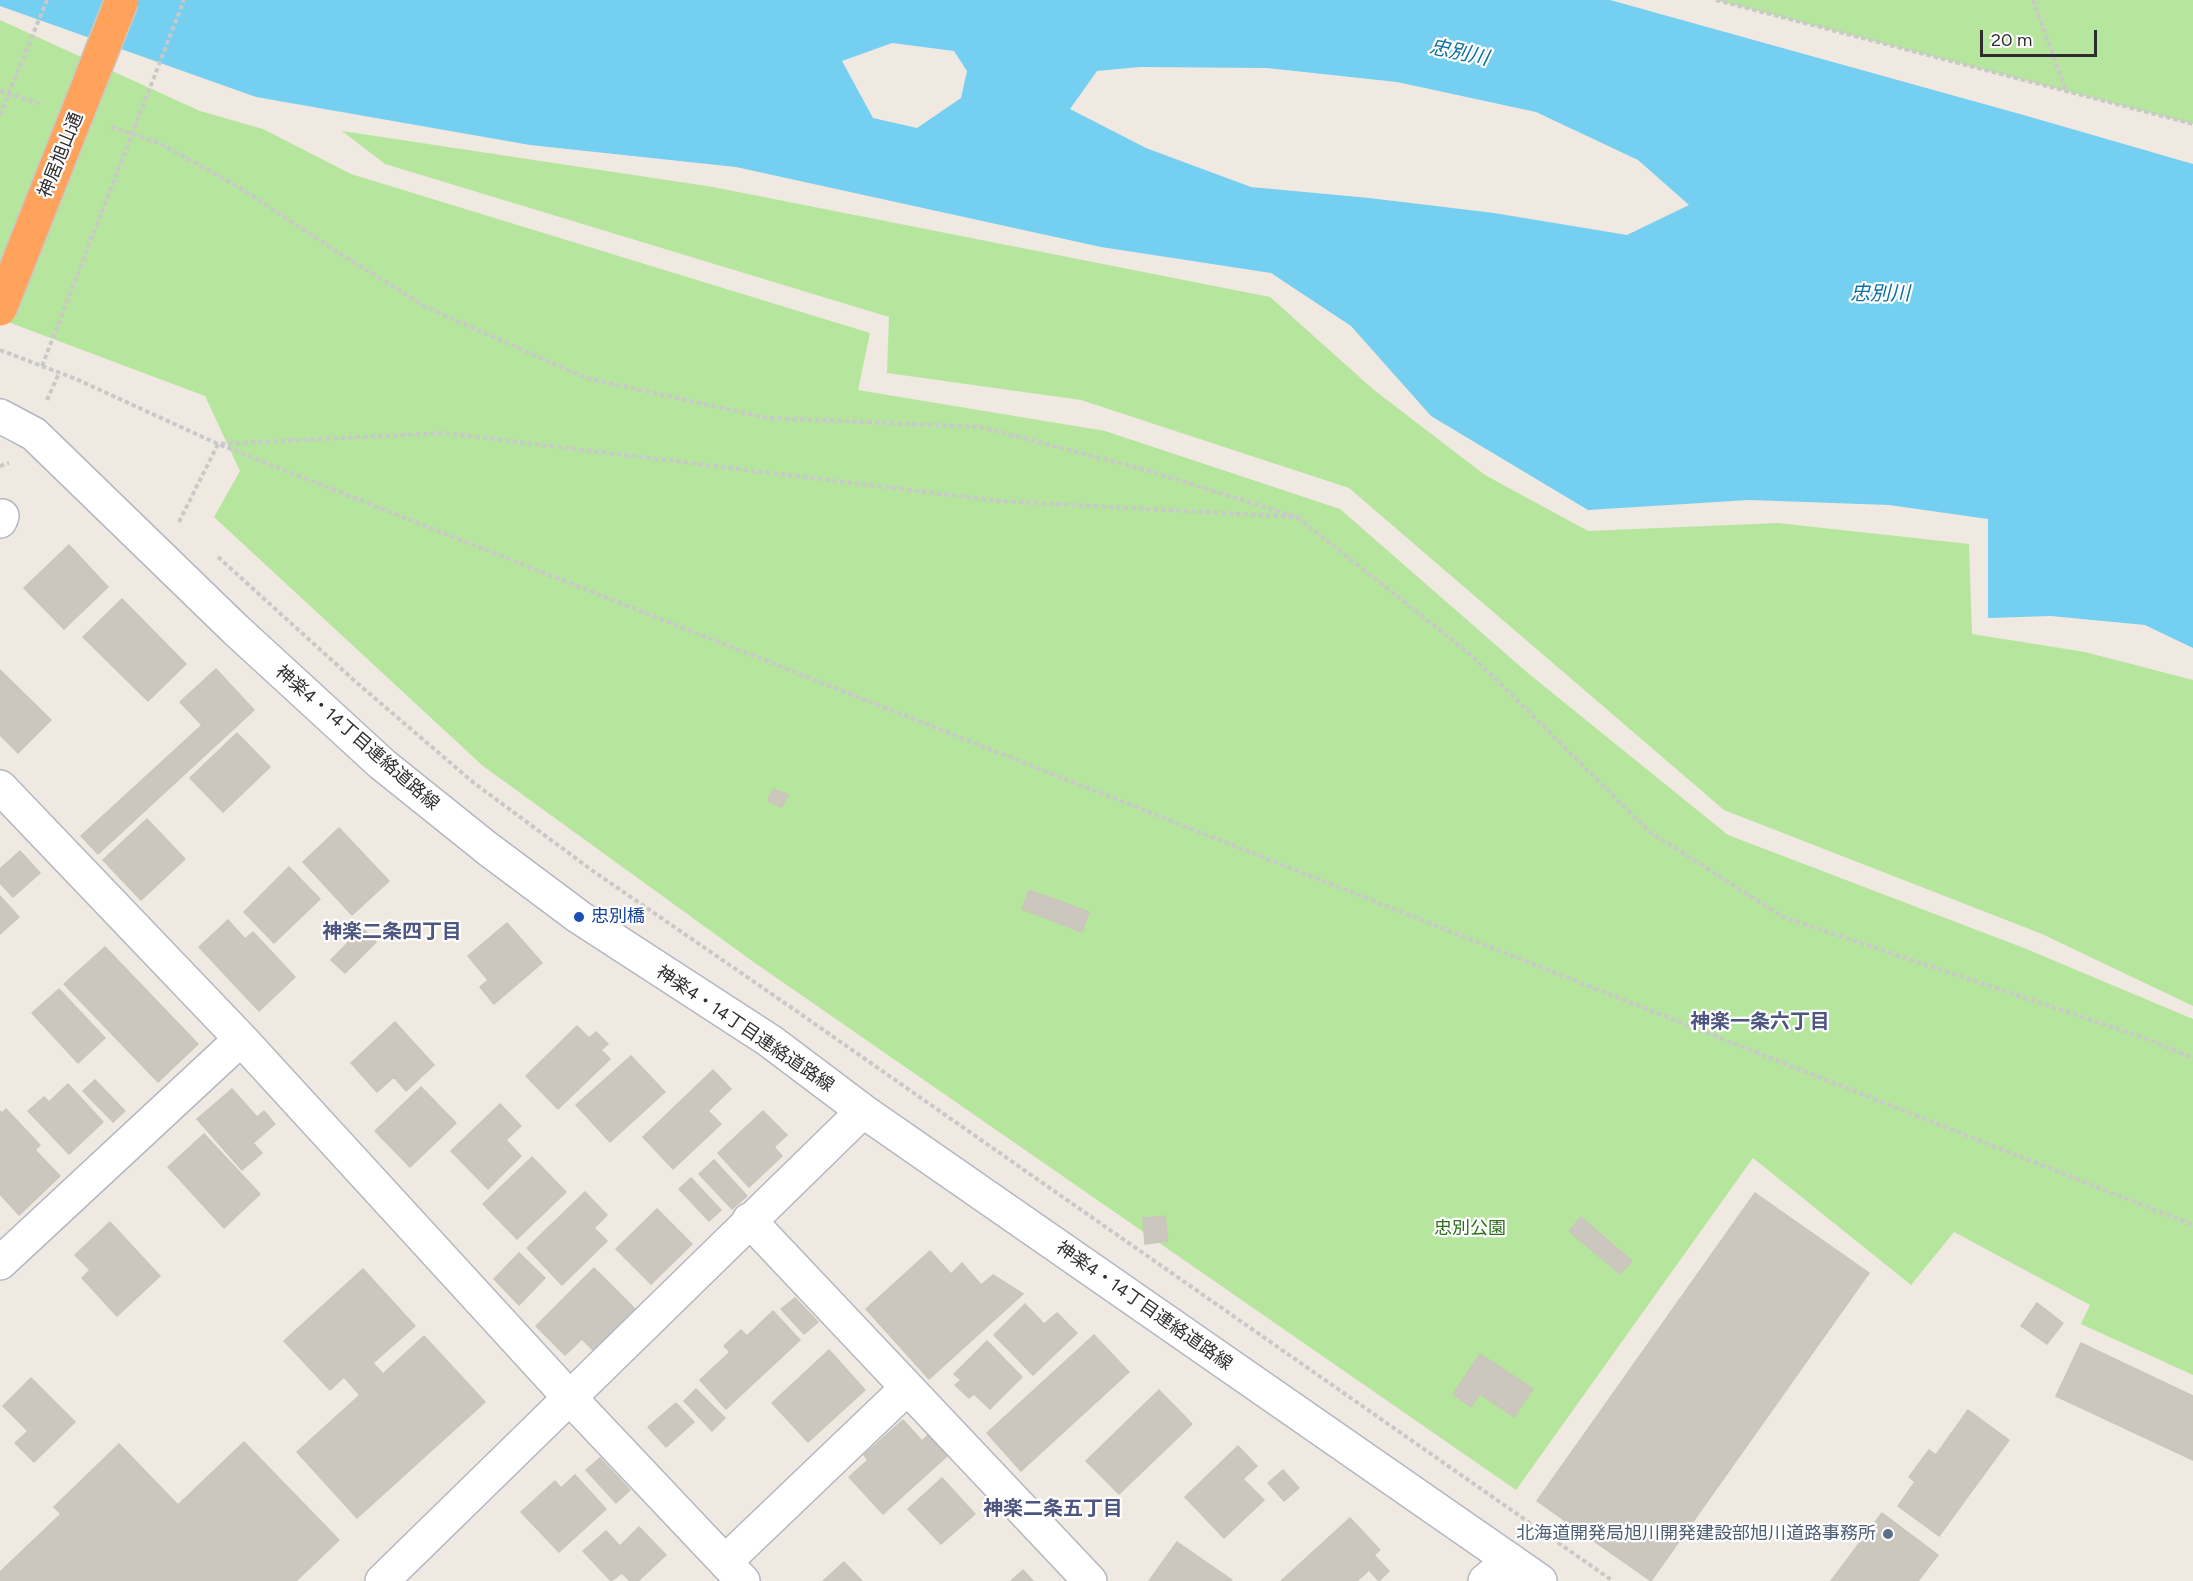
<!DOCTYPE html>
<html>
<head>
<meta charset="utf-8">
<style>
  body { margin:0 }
  #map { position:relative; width:2193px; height:1581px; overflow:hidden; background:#efe9e1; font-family:Figtree,sans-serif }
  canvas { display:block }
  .scale { position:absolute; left:1980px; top:30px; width:117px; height:27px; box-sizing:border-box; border:3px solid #2e2e2e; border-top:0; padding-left:8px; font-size:18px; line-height:21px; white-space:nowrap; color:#2e2e2e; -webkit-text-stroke:4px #fff; paint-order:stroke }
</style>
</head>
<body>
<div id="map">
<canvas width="2193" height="1581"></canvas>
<div class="scale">20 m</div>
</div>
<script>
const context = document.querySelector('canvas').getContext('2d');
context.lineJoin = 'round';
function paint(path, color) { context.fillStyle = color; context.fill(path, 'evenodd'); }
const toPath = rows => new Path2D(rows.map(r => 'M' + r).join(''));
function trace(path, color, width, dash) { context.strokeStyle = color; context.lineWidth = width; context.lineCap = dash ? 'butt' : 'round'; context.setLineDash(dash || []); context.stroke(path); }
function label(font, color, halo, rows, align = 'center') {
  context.font = font + ' Figtree,"Noto Sans JP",sans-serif'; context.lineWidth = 4.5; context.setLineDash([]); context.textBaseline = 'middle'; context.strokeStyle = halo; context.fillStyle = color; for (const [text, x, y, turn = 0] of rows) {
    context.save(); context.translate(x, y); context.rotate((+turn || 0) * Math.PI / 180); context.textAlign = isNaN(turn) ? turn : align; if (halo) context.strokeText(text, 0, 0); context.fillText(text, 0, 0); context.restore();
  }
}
paint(toPath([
  [1716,0,2193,0,2193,124,2066,91],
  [0,20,200,111,263,129,351,174,870,333,858,390,1105,431,1340,509,1529,674,1728,835,2024,948,2193,1019,2193,1375,2081,1324,2090,1305,1954,1232,1911,1285,1753,1158,1516,1490,755,963,483,766,214,517,240,471,205,396,0,319],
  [342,131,713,187,1270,297,1374,390,1485,475,1588,531,1778,523,1969,544,1972,634,2085,652,2193,680,2193,1006,2042,934,1724,810,1349,488,1081,400,887,373,889,317,385,164]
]), '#b6e59e');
paint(toPath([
  [0,0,1610,0,2027,116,2193,164,2193,648,2145,625,2051,616,1988,618,1988,519,1889,505,1749,500,1588,510,1431,416,1351,326,1271,273,1101,247,736,167,530,145,256,97,0,6],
  [892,43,954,51,967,71,961,98,917,128,873,118,842,61],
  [1140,67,1267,68,1397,82,1536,112,1638,160,1689,205,1627,235,1494,213,1369,198,1251,187,1146,148,1070,109,1097,71]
]), '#75cff0');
const building = toPath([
  [69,545,108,587,64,629,24,588,69,545],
  [122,599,186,664,148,701,83,637,122,599],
  [216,669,254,710,98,854,81,836,202,725,180,702,216,669],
  [0,670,51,720,18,753,0,735,0,670],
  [237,733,270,767,223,812,190,778,237,733],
  [773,789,788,795,782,807,768,801,773,789],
  [147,819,185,859,141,900,103,860,147,819],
  [339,828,389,881,352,915,303,862,339,828],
  [20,851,40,873,13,897,0,883,0,869,20,851],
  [289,867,320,899,274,943,244,912,289,867],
  [1029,890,1089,912,1082,932,1022,909,1029,890],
  [0,896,19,917,0,934,0,896],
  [228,920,245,939,253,932,295,977,259,1011,199,947,228,920],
  [507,923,542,963,494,1004,480,987,488,980,468,956,507,923],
  [362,928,376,942,345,973,331,960,362,928],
  [105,947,198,1044,158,1082,64,984,105,947],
  [59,989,105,1038,78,1063,32,1013,59,989],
  [395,1022,434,1065,406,1091,394,1077,377,1092,351,1063,395,1022],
  [577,1026,589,1038,596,1032,608,1044,601,1050,610,1059,558,1109,526,1076,577,1026],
  [631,1056,665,1092,610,1142,576,1105,631,1056],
  [713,1070,731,1089,708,1111,721,1124,673,1169,643,1137,713,1070],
  [95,1080,125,1111,113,1122,83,1091,95,1080],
  [68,1084,103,1122,69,1154,28,1111,44,1097,49,1102,68,1084],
  [421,1087,456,1123,410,1167,375,1131,421,1087],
  [232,1089,257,1117,264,1111,275,1124,253,1143,262,1153,242,1170,197,1119,232,1089],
  [500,1104,521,1126,506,1140,521,1156,488,1189,451,1151,500,1104],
  [6,1109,40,1145,35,1150,60,1176,19,1215,0,1194,0,1111,2,1113,6,1109],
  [763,1111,787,1135,774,1147,782,1156,749,1187,718,1153,763,1111],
  [204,1134,260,1194,224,1228,168,1167,204,1134],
  [532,1157,566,1192,517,1239,483,1204,532,1157],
  [714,1160,747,1196,732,1209,699,1174,714,1160],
  [691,1178,721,1210,709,1221,679,1189,691,1178],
  [585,1192,607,1215,594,1228,607,1241,562,1285,527,1248,585,1192],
  [1755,1193,1869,1273,1651,1581,1537,1501,1755,1193],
  [657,1209,692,1244,651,1284,616,1249,657,1209],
  [1165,1216,1168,1241,1145,1244,1143,1218,1165,1216],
  [1581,1217,1632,1261,1620,1274,1569,1231,1581,1217],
  [110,1222,160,1276,117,1316,82,1278,90,1270,75,1255,110,1222],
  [930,1251,951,1274,962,1263,981,1285,993,1275,1023,1294,929,1379,866,1309,930,1251],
  [519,1253,545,1278,519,1305,494,1279,519,1253],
  [594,1268,636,1310,594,1351,582,1339,565,1355,536,1326,594,1268],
  [363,1269,415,1326,373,1363,383,1374,424,1336,485,1402,357,1518,297,1452,360,1395,344,1377,330,1390,284,1341,363,1269],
  [795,1298,818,1322,804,1334,781,1309,795,1298],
  [2037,1303,2063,1323,2047,1344,2021,1326,2037,1303],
  [1025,1304,1044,1324,1057,1313,1077,1333,1033,1375,994,1335,1025,1304],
  [773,1311,800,1340,726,1409,700,1380,730,1352,724,1346,741,1330,747,1336,773,1311],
  [1094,1335,1129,1372,1021,1471,987,1433,1094,1335],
  [987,1341,1022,1377,990,1409,974,1394,969,1398,955,1385,961,1380,954,1374,987,1341],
  [2081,1343,2193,1396,2193,1460,2056,1396,2081,1343],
  [829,1350,865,1390,808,1442,772,1403,829,1350],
  [1480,1354,1533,1389,1514,1417,1480,1394,1471,1407,1453,1394,1480,1354],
  [31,1378,75,1422,34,1462,15,1443,28,1431,3,1406,31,1378],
  [696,1389,725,1418,712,1431,684,1401,696,1389],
  [1159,1390,1192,1424,1119,1494,1086,1461,1159,1390],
  [676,1403,694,1422,666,1447,648,1427,676,1403],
  [1968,1410,2009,1440,1939,1536,1898,1506,1915,1482,1909,1477,1929,1450,1936,1455,1968,1410],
  [903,1420,922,1441,928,1435,947,1456,883,1514,849,1477,868,1460,864,1455,903,1420],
  [244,1442,339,1540,296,1581,0,1581,0,1572,61,1514,54,1507,119,1444,178,1505,244,1442],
  [1238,1446,1257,1466,1243,1479,1264,1500,1224,1538,1185,1497,1238,1446],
  [600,1458,630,1490,616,1503,586,1470,600,1458],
  [1283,1470,1299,1488,1284,1501,1268,1483,1283,1470],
  [575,1475,606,1509,559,1552,521,1512,555,1481,561,1488,575,1475],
  [942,1478,975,1514,941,1544,908,1509,942,1478],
  [1882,1513,1938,1555,1918,1581,1831,1581,1882,1513],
  [1350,1518,1380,1550,1374,1555,1389,1571,1379,1581,1369,1570,1357,1581,1281,1581,1350,1518],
  [639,1527,666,1555,638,1581,630,1581,622,1573,611,1581,583,1551,606,1531,620,1546,639,1527],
  [1177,1542,1232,1580,1231,1581,1149,1581,1177,1542],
  [844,1562,862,1581,823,1581,844,1562],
  [1023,1570,1033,1581,1011,1581,1023,1570]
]);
paint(building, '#cbc7bf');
trace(building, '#cbc5ba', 1.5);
const street = toPath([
  [0,416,34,434,235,629,382,764,488,849,579,917,770,1041,863,1111,1540,1581],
  [0,521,2,516],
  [0,787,241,1039,570,1398,743,1581],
  [749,1220,1090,1581],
  [0,1263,241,1039],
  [725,1562,907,1388],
  [382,1581,863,1111],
  [1485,1581,1510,1560]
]);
trace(street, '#b4b7c1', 36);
trace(toPath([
  [1716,0,2193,124],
  [2033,0,2066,91],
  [0,91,41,104],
  [111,127,159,143,242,189,334,250,426,307,586,378,768,418,981,427,1146,470,1297,517,1470,654,1650,832,1783,917,2139,1036,2193,1058],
  [0,350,76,379,218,444,2193,1225],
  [47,400,59,373],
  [0,466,9,463],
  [179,522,218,444,445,433,999,501,1297,517],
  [218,557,357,683,474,783,593,871,792,1008,1613,1581]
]), '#c9c9c9', 4, [4.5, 3]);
trace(street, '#fff', 33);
const highwayBridge = toPath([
  [0,309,122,0]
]);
trace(highwayBridge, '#c9c9c9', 36, []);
trace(toPath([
  [0,115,47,0],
  [42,366,184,0]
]), '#c9c9c9', 4, [4.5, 3]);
trace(highwayBridge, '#ffa35c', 33);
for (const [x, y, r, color] of [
  [579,917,6,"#1a4fb4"],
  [1888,1534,6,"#5c6f8a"]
]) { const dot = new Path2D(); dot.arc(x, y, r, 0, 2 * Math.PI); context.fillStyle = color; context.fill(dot); trace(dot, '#fff', 2); }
label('18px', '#2e2e2e', '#fff', [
  ["神居旭山通",61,155,-68],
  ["神楽4・14丁目連絡道路線",357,738,41],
  ["神楽4・14丁目連絡道路線",745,1029,34],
  ["神楽4・14丁目連絡道路線",1144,1306,35]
]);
label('18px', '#164399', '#fff', [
  ["忠別橋",591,917]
], 'left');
label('18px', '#2c6e1b', '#fff', [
  ["忠別公園",1470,1229]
]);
label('18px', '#4e5e75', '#fff', [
  ["北海道開発局旭川開発建設部旭川道路事務所",1876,1534]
], 'right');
label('italic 20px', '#0d6fa3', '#fff', [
  ["忠別川",1459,53,12],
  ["忠別川",1880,294]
]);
label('bold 20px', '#4d5680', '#fff', [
  ["神楽二条四丁目",392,932],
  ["神楽一条六丁目",1760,1022],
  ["神楽二条五丁目",1053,1509]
]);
</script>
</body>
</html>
